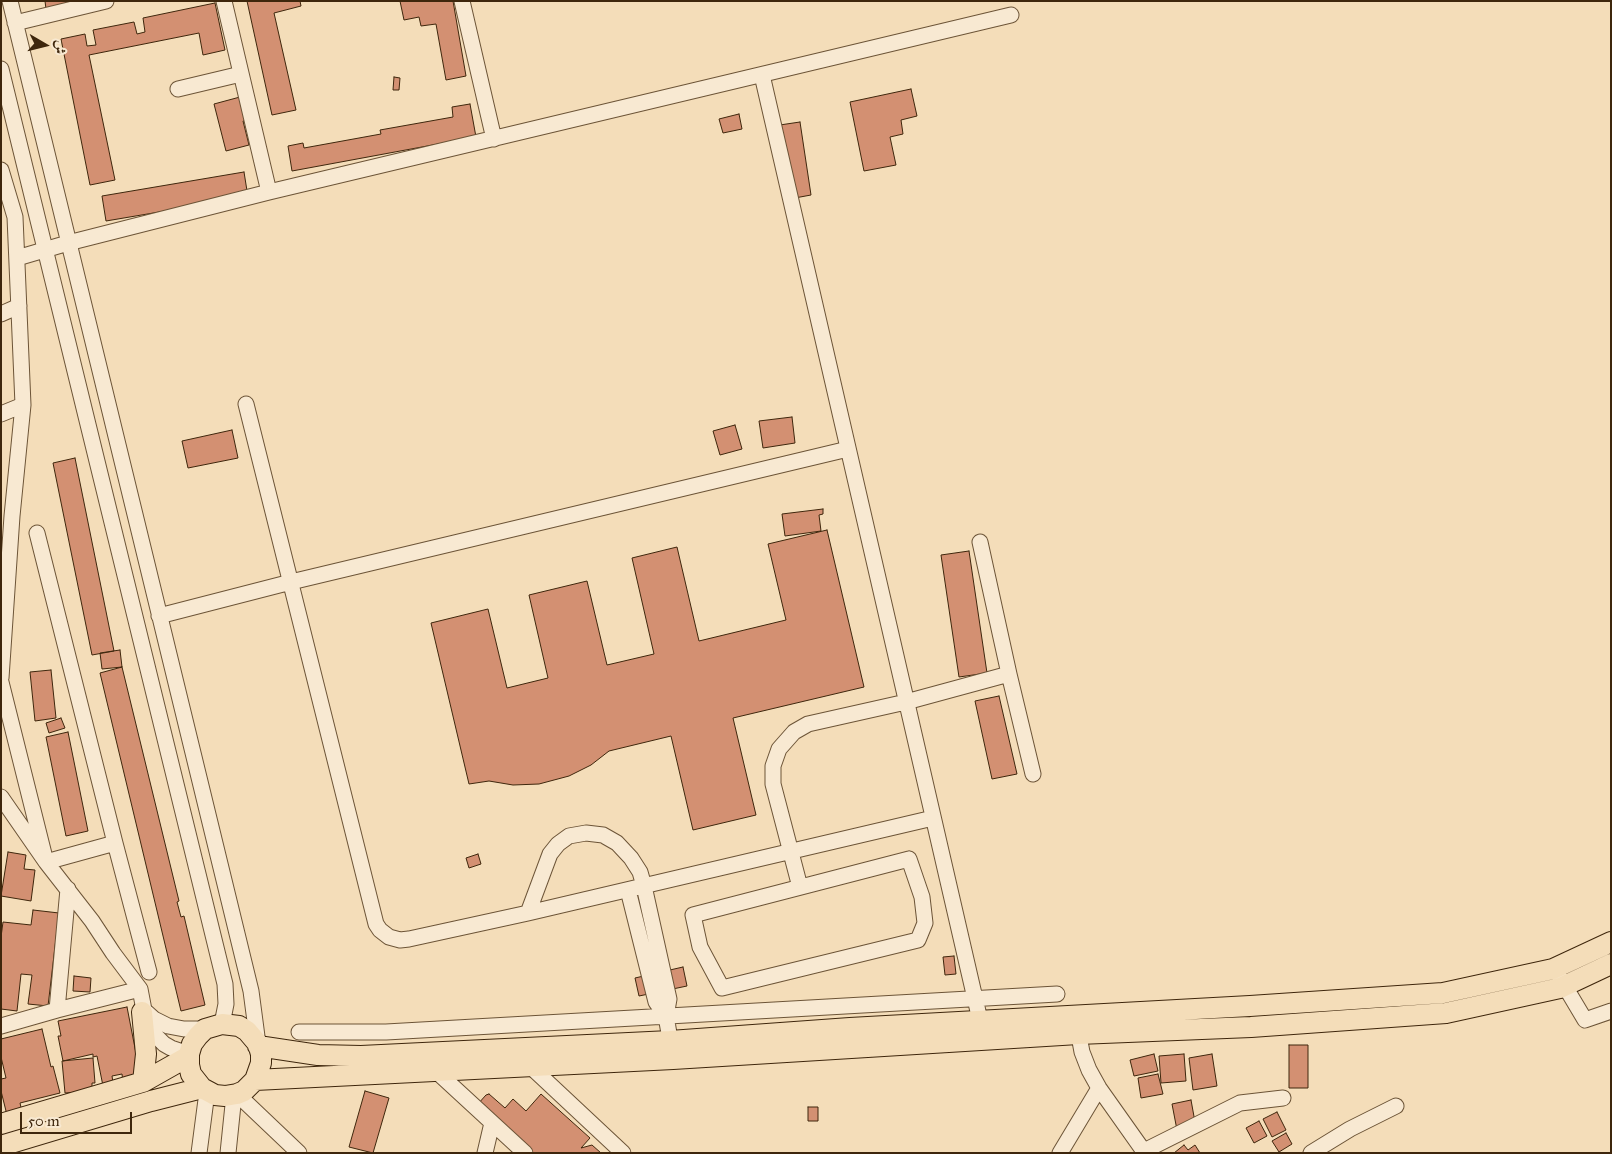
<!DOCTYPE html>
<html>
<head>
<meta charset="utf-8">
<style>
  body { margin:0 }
  #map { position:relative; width:1612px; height:1154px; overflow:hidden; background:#f4ddb9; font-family:"IM FELL Great Primer",Amiri,serif }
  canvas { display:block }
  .frame { position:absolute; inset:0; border:2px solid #3e260c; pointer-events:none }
  .north { position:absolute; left:20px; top:20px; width:50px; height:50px; -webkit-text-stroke:4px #f8e9d2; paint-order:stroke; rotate:98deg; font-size:14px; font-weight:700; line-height:20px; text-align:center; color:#3e260c }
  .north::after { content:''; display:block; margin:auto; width:18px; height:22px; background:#3e260c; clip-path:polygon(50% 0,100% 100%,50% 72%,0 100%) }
  .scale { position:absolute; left:20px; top:1112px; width:112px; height:22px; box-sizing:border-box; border:2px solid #3e260c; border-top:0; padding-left:6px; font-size:15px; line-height:18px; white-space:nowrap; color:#3e260c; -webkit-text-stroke:4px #f8e9d2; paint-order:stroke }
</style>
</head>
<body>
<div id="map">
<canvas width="1612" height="1154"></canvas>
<div class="frame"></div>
<div class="north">ش</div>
<div class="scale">50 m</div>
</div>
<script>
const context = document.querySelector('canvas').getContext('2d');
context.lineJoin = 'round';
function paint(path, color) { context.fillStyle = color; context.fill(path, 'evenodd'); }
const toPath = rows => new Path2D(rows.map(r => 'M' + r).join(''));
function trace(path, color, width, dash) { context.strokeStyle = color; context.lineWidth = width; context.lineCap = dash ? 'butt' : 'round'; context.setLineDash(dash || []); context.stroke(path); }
const building = toPath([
  [45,1,68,1,68,5,46,9,45,1],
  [247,1,300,1,301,6,274,13,296,110,272,115,247,1],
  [400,1,453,1,466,76,446,80,436,24,421,26,419,17,404,20,400,1],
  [215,3,225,50,203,55,199,33,89,55,115,180,90,185,61,39,85,34,87,46,96,45,93,30,134,22,137,34,145,32,143,18,215,3],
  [394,77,400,78,399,90,393,90,394,77],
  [911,89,917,116,901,120,903,134,890,137,896,165,864,171,850,102,911,89],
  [240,97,246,121,243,121,249,145,226,151,214,104,240,97],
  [470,104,476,137,292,171,288,146,303,143,304,148,381,134,380,130,453,117,452,107,470,104],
  [739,114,742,129,723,133,719,119,739,114],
  [800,122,811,195,784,200,773,126,800,122],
  [244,172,248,197,106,221,102,196,244,172],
  [792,417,795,443,763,448,759,421,792,417],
  [735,425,742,449,720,455,713,431,735,425],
  [232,430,238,458,188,468,182,441,232,430],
  [75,458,114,651,92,655,53,463,75,458],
  [823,509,823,514,819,515,821,531,785,536,782,514,823,509],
  [827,530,864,687,733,718,756,815,693,830,671,736,609,751,591,765,569,776,539,784,513,785,489,781,469,784,431,623,488,609,507,688,548,678,529,595,587,581,607,665,654,654,632,558,677,547,699,641,786,620,768,544,827,530],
  [969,551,987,673,959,677,941,555,969,551],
  [120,650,122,667,102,669,100,653,120,650],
  [122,667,179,901,177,902,181,917,184,916,205,1005,181,1011,100,673,122,667],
  [51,670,56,718,35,721,30,672,51,670],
  [999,696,1017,774,992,779,975,701,999,696],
  [61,718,65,728,49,733,46,723,61,718],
  [68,732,88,831,66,836,46,737,68,732],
  [8,852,26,855,24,869,35,870,31,901,1,896,8,852],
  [478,854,481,864,469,868,466,858,478,854],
  [33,910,59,913,48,1006,28,1004,32,975,21,974,17,1011,1,1009,1,937,3,922,31,925,33,910],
  [954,956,956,974,945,975,943,957,954,956],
  [683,967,687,986,639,996,635,978,683,967],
  [74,976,91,978,90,992,73,991,74,976],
  [127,1007,141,1079,123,1083,122,1074,112,1076,114,1089,104,1091,97,1056,93,1057,93,1054,63,1061,58,1036,61,1036,58,1021,127,1007],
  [42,1029,51,1067,53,1066,60,1093,20,1103,23,1116,8,1119,1,1091,1,1079,6,1078,1,1057,1,1039,42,1029],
  [1289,1045,1308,1045,1308,1088,1289,1088,1289,1045],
  [1154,1054,1158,1071,1134,1076,1130,1060,1154,1054],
  [1184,1054,1186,1081,1161,1083,1159,1056,1184,1054],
  [1212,1054,1217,1086,1193,1090,1189,1058,1212,1054],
  [93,1058,95,1083,92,1083,92,1091,65,1093,62,1061,93,1058],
  [1158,1074,1163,1094,1141,1098,1138,1078,1158,1074],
  [365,1091,389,1098,373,1153,349,1147,365,1091],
  [489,1094,505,1108,513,1099,526,1111,541,1094,590,1138,581,1148,592,1145,601,1153,532,1153,477,1105,486,1095,489,1094],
  [1191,1100,1195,1122,1177,1130,1172,1104,1191,1100],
  [808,1107,818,1107,818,1121,808,1121,808,1107],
  [1277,1112,1286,1130,1272,1137,1263,1119,1277,1112],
  [1259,1121,1267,1136,1254,1143,1246,1128,1259,1121],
  [1286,1133,1292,1144,1279,1152,1272,1141,1286,1133],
  [1184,1145,1188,1150,1195,1145,1200,1153,1174,1153,1184,1145]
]);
paint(building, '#d39072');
trace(building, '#3e260c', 1);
const minor = toPath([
  [10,1,251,991,258,1044],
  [224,1,269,192],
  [462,1,494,139],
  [15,23,106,1],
  [1,69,225,984,226,1004,222,1024],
  [762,75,980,1020],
  [178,89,241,74],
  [1,170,15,217,23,405,1,414],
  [17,258,68,243,269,192,1011,15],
  [1,314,19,306],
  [246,404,376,924,380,930,389,937,400,940,409,939,528,913,933,818],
  [37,533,115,843,149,972],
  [980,542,1009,674,1033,774],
  [159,616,291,582,848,449],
  [1,678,12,516,23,405],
  [1,682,46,862,115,843],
  [1,797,46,862,92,921,113,953,140,989,144,1010,142,1012,153,1033,164,1044,171,1048,189,1054],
  [909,859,922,897,925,923,918,940,722,988,700,947,693,915,909,859],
  [800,887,773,784,773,766,779,749,794,732,808,724,906,702,1009,674],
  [628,890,656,1002,666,1016],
  [528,913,550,854,558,844,569,836,586,833,603,835,617,843,631,858,640,872,644,886,669,999,666,1016,672,1051],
  [1560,978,1585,1020,1611,1011],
  [57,1010,68,889],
  [144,1010,154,1019,168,1026,184,1029,205,1029],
  [1077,1025,1082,1052,1089,1070,1099,1088,1145,1153],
  [1,1026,57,1010,140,989],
  [299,1032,386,1032,1057,994],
  [529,1065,623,1153],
  [436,1071,525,1153],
  [237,1094,299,1153],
  [1144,1151,1240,1103,1283,1098],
  [199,1153,207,1092],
  [228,1153,234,1095],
  [485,1153,492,1123],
  [1060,1153,1099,1088],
  [1311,1153,1350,1129,1396,1106]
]);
const major = toPath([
  [142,1012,146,1054,143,1082],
  [258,1046,318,1055,361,1056,670,1041,850,1028,1250,1006,1443,993,1553,969,1611,942],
  [255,1080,673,1059,1078,1034,1251,1027,1446,1013,1560,988,1611,964],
  [1,1124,143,1082,189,1056],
  [1,1146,151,1101,202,1088,215,1095,225,1096,237,1094,244,1091,255,1080,261,1063,261,1054,258,1044,247,1031,239,1026,222,1024,205,1029,198,1036,192,1044,189,1054,189,1065,191,1074,202,1088]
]);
trace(minor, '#6c5437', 17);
trace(major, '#3e260c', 22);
trace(minor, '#f8e9d2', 15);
trace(major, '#f4ddb9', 20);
</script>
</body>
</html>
